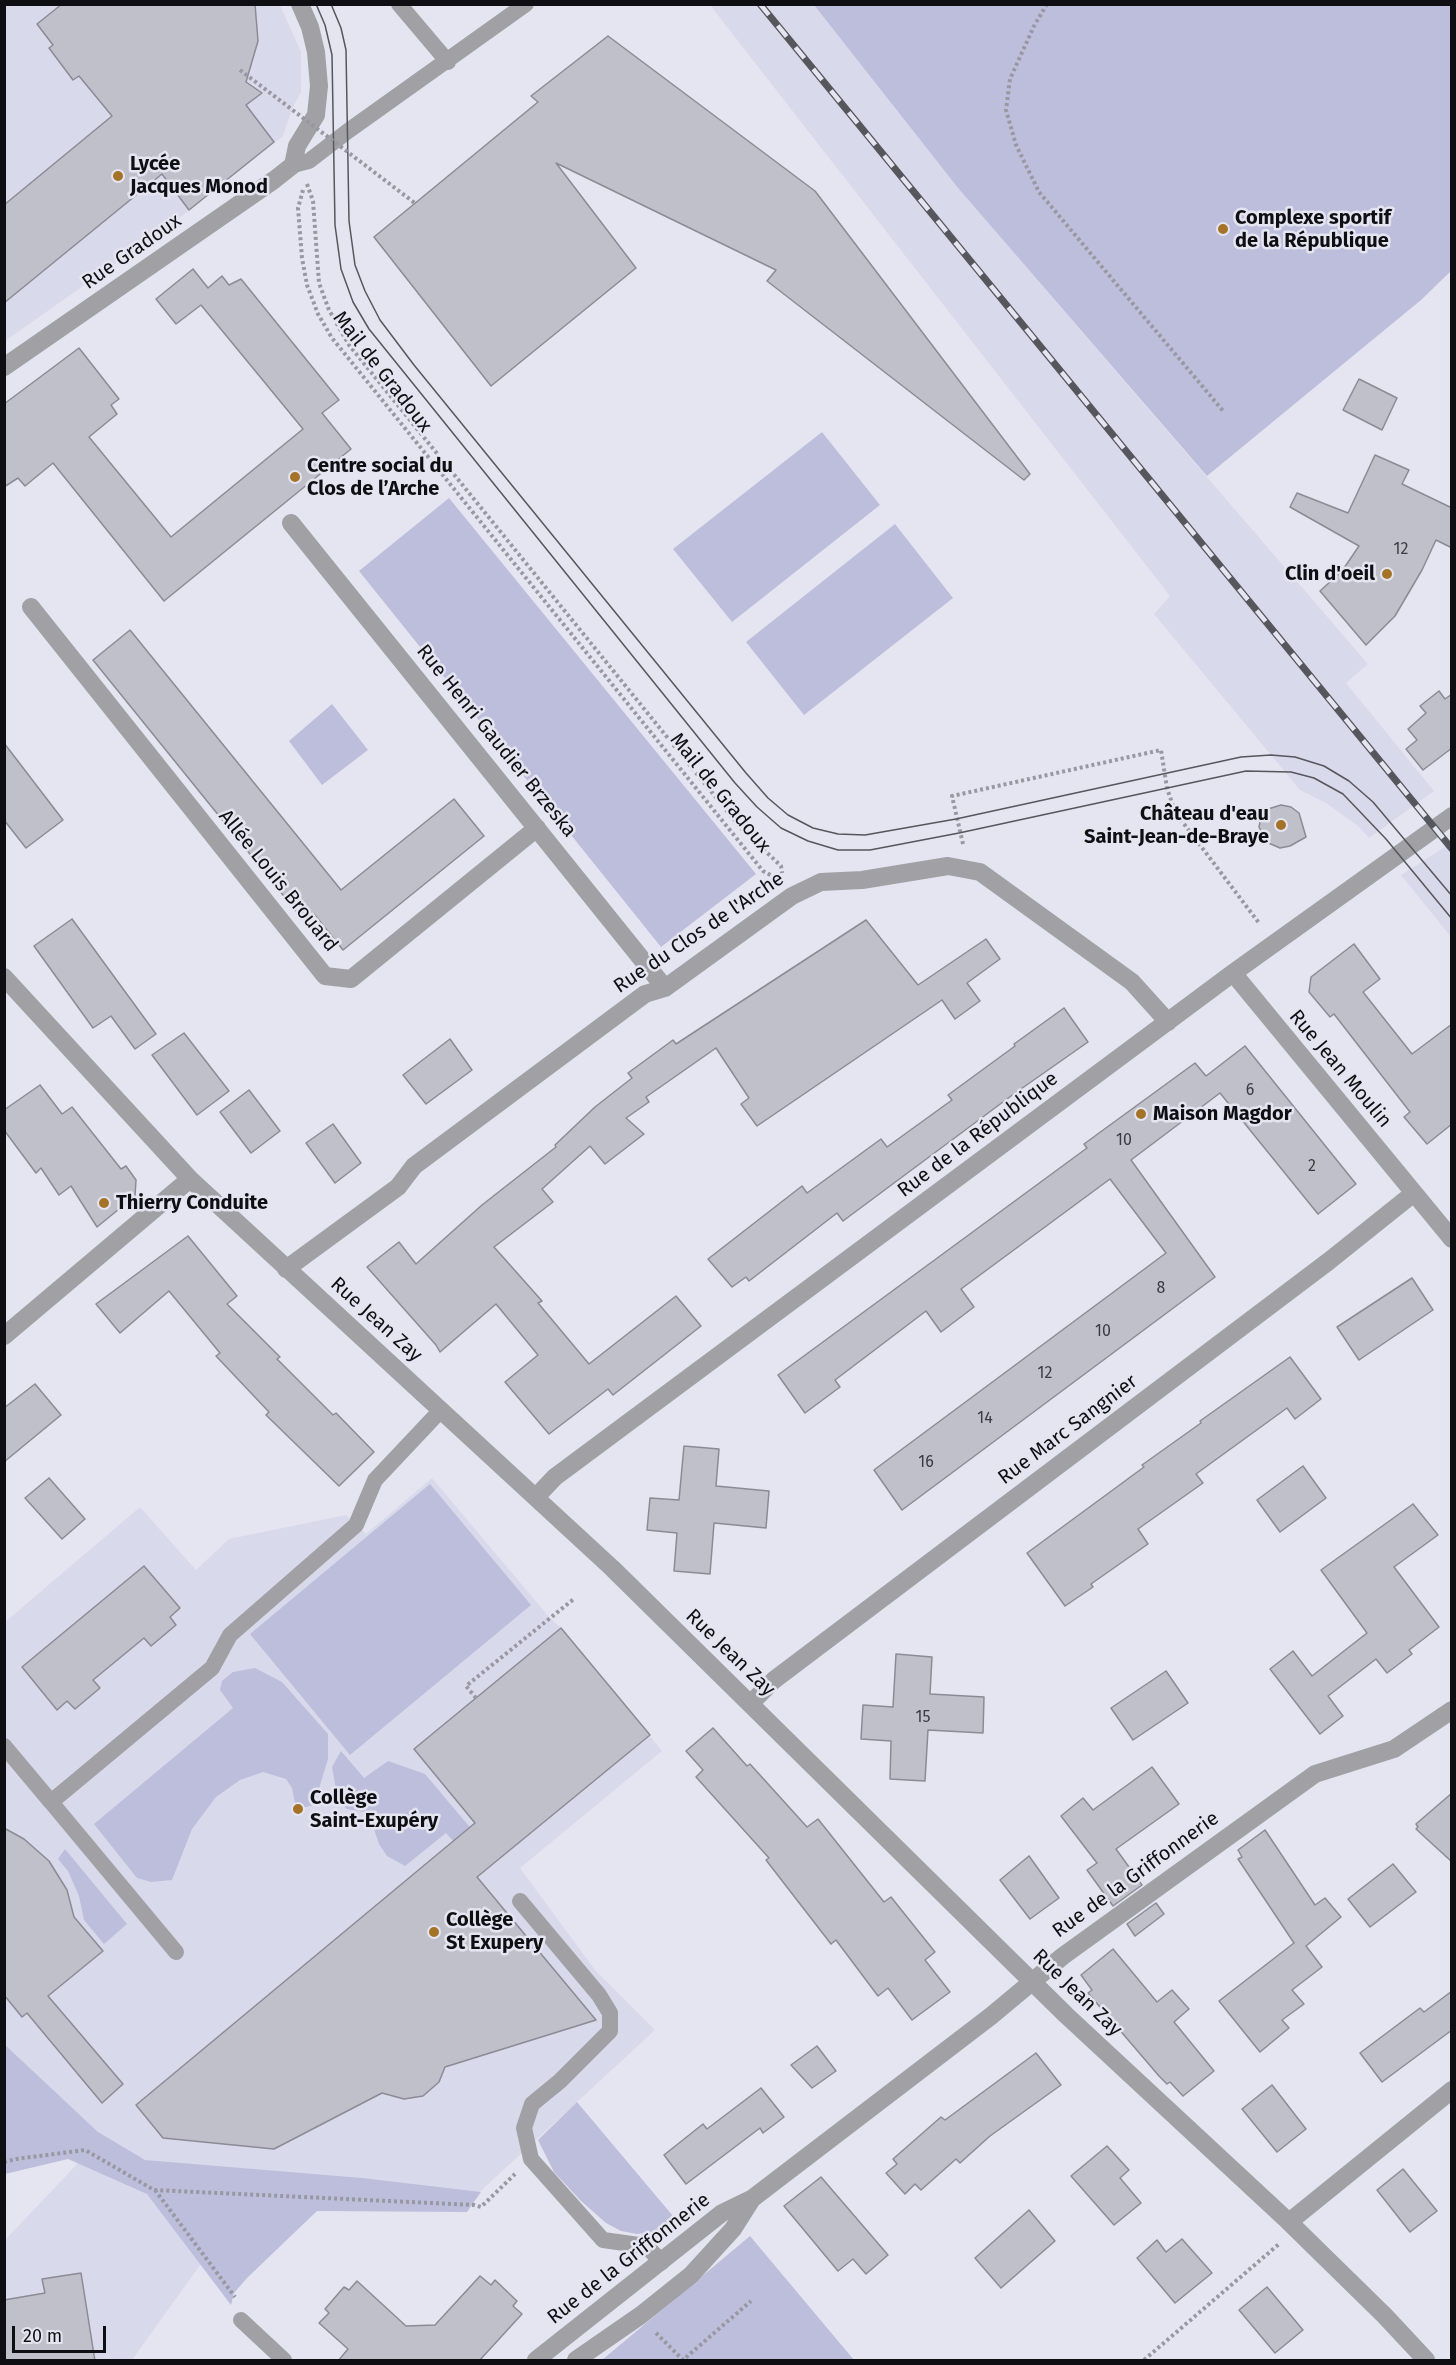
<!DOCTYPE html>
<html>
<head>
<meta charset="utf-8">
<style>
  body { margin:0 }
  #map { position:relative; width:1456px; height:2365px; overflow:hidden; background:#e5e5f1; font-family:"Fira Sans",sans-serif }
  canvas { display:block }
  .frame { position:absolute; inset:0; border:6px solid #0f0f13; pointer-events:none }
  .scale { position:absolute; left:12px; top:2326px; width:94px; height:27px; box-sizing:border-box; border:3px solid #0f0f13; border-top:0; padding-left:8px; font-size:18px; line-height:21px; white-space:nowrap; color:#0f0f13; -webkit-text-stroke:4px #e5e5f1; paint-order:stroke }
</style>
</head>
<body>
<div id="map">
<canvas width="1456" height="2365"></canvas>
<div class="frame"></div>
<div class="scale">20 m</div>
</div>
<script>
const context = document.querySelector('canvas').getContext('2d');
context.lineJoin = 'round';
function paint(path, color) { context.fillStyle = color; context.fill(path, 'evenodd'); }
const toPath = rows => new Path2D(rows.map(r => 'M' + r).join(''));
function trace(path, color, width, dash) { context.strokeStyle = color; context.lineWidth = width; context.lineCap = dash ? 'butt' : 'round'; context.setLineDash(dash || []); context.stroke(path); }
function label(font, color, halo, rows, align = 'center') {
  context.font = font + ' "Fira Sans",sans-serif'; context.lineWidth = 5; context.setLineDash([]); context.textBaseline = 'middle'; context.strokeStyle = halo; context.fillStyle = color; for (const [text, x, y, turn = 0] of rows) {
    context.save(); context.translate(x, y); context.rotate((+turn || 0) * Math.PI / 180); context.textAlign = isNaN(turn) ? turn : align; if (halo) context.strokeText(text, 0, 0); context.fillText(text, 0, 0); context.restore();
  }
}
paint(toPath([
  [5,5,280,5,301,52,301,92,292,109,283,136,177,220,5,341],
  [710,5,814,5,958,188,1368,664,1346,683,1434,791,1369,838,1358,826,1326,803,1300,790,1154,614,1170,596],
  [1451,843,1451,937,1401,875],
  [432,1478,550,1618,561,1628,662,1751,520,1868,595,1970,655,2030,472,2199,136,2166,5,2049,5,1622,140,1507,196,1570,229,1539,346,1515,366,1534],
  [99,2141,213,2247,132,2360,5,2360,4,2241]
]), '#d9d9ec');
paint(toPath([
  [814,5,1451,5,1451,271,1421,300,1207,476,958,188],
  [822,432,880,505,732,622,673,549],
  [449,498,756,874,661,947,359,571],
  [895,524,953,598,804,715,746,642],
  [332,704,368,750,322,785,289,741],
  [430,1484,531,1605,350,1755,250,1634],
  [255,1668,282,1682,328,1734,328,1759,314,1805,302,1808,295,1803,292,1788,286,1779,263,1772,240,1780,216,1797,192,1829,172,1880,151,1882,137,1878,94,1824,233,1708,220,1690,222,1681,233,1672],
  [341,1751,364,1778,388,1761,425,1774,495,1857,479,1870,446,1833,405,1866,387,1856,379,1844,371,1820,364,1812,347,1809,338,1801,332,1767],
  [65,1849,127,1924,104,1944,84,1920,79,1896,68,1871,58,1859],
  [4,2044,98,2132,145,2160,362,2178,481,2192,467,2212,317,2211,247,2278,234,2293,231,2305,147,2194,68,2159,5,2174],
  [577,2102,678,2222,659,2231,637,2234,621,2231,606,2223,581,2201,554,2172,538,2140],
  [750,2236,854,2360,602,2360]
]), '#bdbedc');
const building = toPath([
  [62,4,255,4,258,41,246,82,262,93,246,105,274,142,189,210,162,174,4,303,4,205,112,116,79,76,73,80,49,48,53,45,37,24,62,4],
  [608,36,815,191,1030,474,1024,480,767,281,776,270,556,163,636,268,491,386,374,237,538,102,531,96,608,36],
  [193,269,208,288,222,276,229,285,241,279,339,400,322,413,351,449,164,601,53,463,25,486,18,478,4,487,4,404,79,348,119,399,111,405,117,414,89,437,171,537,303,429,201,305,176,324,156,299,193,269],
  [1359,379,1397,398,1382,430,1343,410,1359,379],
  [1375,455,1409,470,1402,484,1452,508,1452,548,1436,540,1422,570,1395,616,1366,645,1320,591,1342,571,1359,546,1290,507,1297,493,1348,513,1375,455],
  [130,630,341,890,454,799,484,836,343,950,314,914,304,921,93,660,130,630],
  [1439,691,1445,699,1452,694,1452,748,1423,770,1406,749,1417,740,1408,729,1426,713,1420,706,1439,691],
  [4,743,63,820,26,848,4,820,4,743],
  [1281,805,1291,807,1299,813,1306,837,1290,846,1280,848,1266,842,1259,827,1261,817,1268,809,1281,805],
  [72,919,156,1034,135,1049,111,1016,93,1028,34,946,72,919],
  [866,920,918,985,986,939,1000,959,967,983,980,1001,955,1019,942,1000,757,1126,741,1104,749,1098,716,1048,646,1097,649,1102,626,1118,644,1134,605,1164,590,1146,542,1189,553,1202,494,1247,542,1301,538,1303,589,1364,676,1296,701,1326,613,1395,608,1389,549,1434,505,1382,538,1355,496,1304,440,1352,436,1345,367,1267,399,1242,416,1264,482,1205,556,1147,555,1145,595,1107,632,1078,628,1073,673,1040,676,1044,866,920],
  [1354,944,1380,979,1363,992,1412,1054,1452,1024,1452,1124,1427,1144,1404,1117,1410,1112,1334,1014,1330,1017,1309,992,1311,977,1354,944],
  [1064,1008,1088,1042,1011,1096,843,1221,837,1213,749,1281,746,1277,732,1287,708,1259,802,1186,807,1193,881,1139,887,1147,952,1100,948,1095,1015,1046,1014,1044,1064,1008],
  [184,1033,229,1091,197,1115,152,1055,184,1033],
  [450,1039,472,1070,426,1104,403,1075,450,1039],
  [1245,1046,1356,1184,1318,1214,1220,1093,1131,1160,1215,1277,902,1510,874,1470,1166,1253,1110,1179,961,1289,974,1307,941,1332,926,1311,835,1380,840,1387,805,1413,778,1375,1087,1148,1084,1144,1195,1063,1206,1076,1245,1046],
  [40,1085,62,1114,72,1107,121,1169,126,1166,136,1180,135,1196,97,1227,71,1186,59,1195,41,1168,36,1173,4,1130,4,1110,40,1085],
  [249,1090,280,1131,251,1153,220,1112,249,1090],
  [333,1124,361,1163,335,1183,306,1143,333,1124],
  [188,1236,237,1296,227,1304,280,1357,277,1359,333,1415,336,1413,374,1452,339,1486,266,1415,269,1412,216,1356,220,1353,169,1291,120,1333,96,1304,188,1236],
  [1412,1278,1433,1310,1359,1360,1337,1327,1412,1278],
  [1290,1357,1321,1399,1295,1419,1287,1408,1196,1474,1203,1483,1138,1529,1148,1544,1091,1584,1093,1587,1065,1606,1027,1553,1144,1467,1142,1465,1201,1423,1200,1421,1290,1357],
  [35,1384,61,1415,4,1462,4,1408,35,1384],
  [684,1446,719,1449,716,1486,769,1491,766,1528,714,1523,710,1574,674,1571,677,1533,647,1530,650,1498,679,1500,684,1446],
  [1303,1466,1326,1498,1280,1532,1257,1500,1303,1466],
  [49,1478,85,1519,62,1539,25,1498,49,1478],
  [1413,1504,1438,1535,1394,1567,1439,1627,1409,1650,1412,1654,1387,1673,1376,1659,1328,1696,1343,1716,1320,1734,1270,1669,1293,1651,1312,1676,1367,1633,1321,1570,1413,1504],
  [144,1566,180,1608,170,1617,176,1625,151,1646,144,1638,93,1680,100,1688,75,1709,67,1701,57,1710,22,1667,144,1566],
  [561,1628,650,1735,477,1877,596,2020,445,2067,439,2082,423,2096,404,2099,382,2093,274,2149,163,2138,136,2105,475,1823,414,1749,561,1628],
  [896,1654,932,1657,930,1694,984,1697,983,1733,928,1730,925,1781,890,1779,891,1741,861,1739,863,1705,893,1707,896,1654],
  [1166,1671,1188,1703,1133,1740,1111,1708,1166,1671],
  [713,1728,747,1766,750,1764,807,1827,818,1819,884,1902,891,1897,935,1952,925,1960,950,1992,912,2020,888,1988,878,1996,836,1940,831,1944,766,1860,769,1858,696,1777,703,1770,686,1751,713,1728],
  [1152,1767,1179,1804,1116,1849,1142,1885,1113,1906,1087,1870,1097,1863,1061,1816,1083,1798,1093,1810,1152,1767],
  [1452,1793,1452,1862,1416,1829,1418,1827,1416,1824,1452,1793],
  [4,1828,24,1839,49,1861,67,1890,74,1917,103,1951,48,1996,123,2084,102,2103,27,2013,22,2017,4,1995,4,1828],
  [1265,1830,1315,1905,1325,1898,1341,1917,1306,1946,1322,1967,1292,1990,1304,2004,1282,2020,1289,2028,1260,2052,1219,2001,1294,1943,1238,1859,1242,1857,1238,1850,1265,1830],
  [1029,1856,1059,1898,1030,1919,1000,1880,1029,1856],
  [1393,1864,1416,1892,1370,1927,1348,1899,1393,1864],
  [1156,1903,1164,1914,1135,1936,1127,1924,1156,1903],
  [1113,1949,1157,2002,1172,1990,1189,2009,1174,2022,1214,2071,1183,2096,1170,2082,1167,2084,1159,2076,1088,1993,1092,1990,1081,1975,1113,1949],
  [1452,1991,1452,2030,1382,2082,1360,2053,1420,2008,1424,2012,1452,1991],
  [817,2046,836,2071,812,2088,791,2065,817,2046],
  [1036,2053,1061,2085,990,2136,960,2163,956,2159,921,2190,915,2184,905,2194,886,2173,897,2164,893,2159,941,2117,945,2120,1036,2053],
  [1272,2085,1306,2129,1277,2152,1242,2109,1272,2085],
  [761,2088,784,2117,763,2133,760,2128,686,2184,664,2155,703,2124,707,2129,761,2088],
  [1107,2146,1129,2170,1120,2178,1141,2203,1114,2225,1071,2176,1107,2146],
  [1403,2169,1437,2211,1410,2232,1377,2190,1403,2169],
  [821,2177,888,2255,866,2274,853,2259,838,2271,784,2206,821,2177],
  [1029,2210,1055,2241,1001,2288,975,2258,1029,2210],
  [1182,2239,1212,2273,1175,2303,1137,2258,1157,2240,1166,2252,1182,2239],
  [81,2273,95,2361,4,2361,4,2300,45,2293,42,2279,81,2273],
  [480,2276,491,2285,495,2280,517,2301,513,2306,522,2314,479,2361,338,2361,348,2349,319,2323,329,2313,325,2309,344,2287,349,2290,357,2281,406,2326,435,2325,480,2276],
  [1267,2287,1303,2330,1275,2353,1239,2310,1267,2287]
]);
paint(building, '#c0c0cb');
trace(building, '#8a8b95', 1.5);
trace(toPath([
  [1047,4,1034,26,1010,79,1006,110,1016,145,1039,192,1224,412],
  [307,184,313,201,319,283,329,310,349,345,740,827,781,866,782,873],
  [303,190,298,208,302,258,307,285,318,314,332,338,763,871,774,877],
  [963,844,952,796,1161,750,1167,788,1175,812,1259,923],
  [476,1698,466,1686,575,1598],
  [4,2162,16,2159,85,2150,154,2190,474,2205,481,2207,515,2174],
  [155,2190,235,2297],
  [656,2333,683,2360,751,2301],
  [1144,2360,1279,2244]
]), '#9898a2', 4, [3, 3]);
trace(toPath([
  [399,4,448,62],
  [293,165,309,161,348,131,526,4],
  [4,1746,51,1802,212,1668,230,1635,356,1525,375,1480,441,1410],
  [51,1802,176,1952],
  [520,1901,599,1995,610,2013,610,2031,560,2081,532,2104,524,2128,531,2159,603,2240,646,2246,662,2262],
  [241,2320,284,2360]
]), '#a0a0a5', 16);
trace(toPath([
  [4,367,274,180,293,165,297,146,316,115,319,86,316,52,310,27,300,4],
  [291,523,665,988],
  [31,607,325,976,351,979,537,828],
  [1233,973,1452,1239],
  [4,977,190,1179,612,1568,1066,2015,1289,2222,1385,2316,1426,2360],
  [286,1269,398,1187,414,1166,645,994,665,988,792,896,821,882,862,880,948,866,980,872,1132,982,1168,1022],
  [4,1336,190,1179],
  [536,1497,555,1477,1233,973,1452,816],
  [751,1703,774,1680,1329,1261,1414,1193],
  [1289,2222,1452,2090],
  [536,2360,722,2213,753,2198,991,2016,1063,1956,1315,1774,1394,1749,1452,1710],
  [576,2360,641,2315,691,2275,733,2229,752,2199]
]), '#a0a0a5', 18);
trace(toPath([
  [316,4,325,25,332,55,335,225,341,269,353,302,369,329,735,783,757,807,781,828,808,841,838,850,870,850,959,833,1246,771,1291,772,1314,778,1343,794,1386,839,1452,919],
  [331,4,341,28,346,50,349,221,355,265,365,291,380,320,414,365,746,773,768,798,788,815,813,828,838,834,865,835,956,819,1241,757,1271,755,1295,757,1324,766,1349,781,1373,802,1452,896]
]), '#56565d', 1.5);
const rail = toPath([
  [760,4,1452,849]
]);
trace(rail, '#56565d', 7);
trace(rail, '#e5e5f1', 4.5, [14]);
trace(toPath([
  [240,70,416,204]
]), '#9898a2', 4, [3, 3]);
for (const [x, y, r, color] of [
  [118,176,6,"#a47328"],
  [1223,229,6,"#a47328"],
  [295,477,6,"#a47328"],
  [1387,574,6,"#a47328"],
  [1281,825,6,"#a47328"],
  [1141,1114,6,"#a47328"],
  [104,1203,6,"#a47328"],
  [298,1809,6,"#a47328"],
  [434,1932,6,"#a47328"]
]) { const dot = new Path2D(); dot.arc(x, y, r, 0, 2 * Math.PI); context.fillStyle = color; context.fill(dot); trace(dot, '#e5e5f1', 2); }
label('16px', '#3b3b41', null, [
  ["12",1401,550],
  ["6",1250,1091],
  ["10",1124,1141],
  ["2",1312,1167],
  ["8",1161,1289],
  ["10",1103,1332],
  ["12",1045,1374],
  ["14",985,1419],
  ["16",926,1463],
  ["15",923,1718]
]);
label('bold 20px', '#0f0f13', '#e5e5f1', [
  ["Lycée",130,164],
  ["Jacques Monod",130,187],
  ["Complexe sportif",1235,218],
  ["de la République",1235,241],
  ["Centre social du",307,466],
  ["Clos de l’Arche",307,489],
  ["Clin d'oeil",1375,574,"right"],
  ["Château d'eau",1269,814,"right"],
  ["Saint-Jean-de-Braye",1269,837,"right"],
  ["Maison Magdor",1153,1114],
  ["Thierry Conduite",116,1203],
  ["Collège",310,1798],
  ["Saint-Exupéry",310,1821],
  ["Collège",446,1920],
  ["St Exupery",446,1943]
], 'left');
label('20px', '#0f0f13', '#e5e5f1', [
  ["Rue Gradoux",132,252,-35],
  ["Mail de Gradoux",382,372,52],
  ["Rue Henri Gaudier Brzeska",496,741,51],
  ["Mail de Gradoux",720,793,51],
  ["Allée Louis Brouard",278,881,51],
  ["Rue du Clos de l'Arche",699,933,-34],
  ["Rue Jean Moulin",1340,1069,50],
  ["Rue de la République",978,1135,-37],
  ["Rue Jean Zay",376,1320,42],
  ["Rue Marc Sangnier",1068,1430,-37],
  ["Rue Jean Zay",730,1653,44],
  ["Rue de la Griffonnerie",1136,1875,-36],
  ["Rue Jean Zay",1077,1993,44],
  ["Rue de la Griffonnerie",629,2259,-38]
]);
</script>
</body>
</html>
